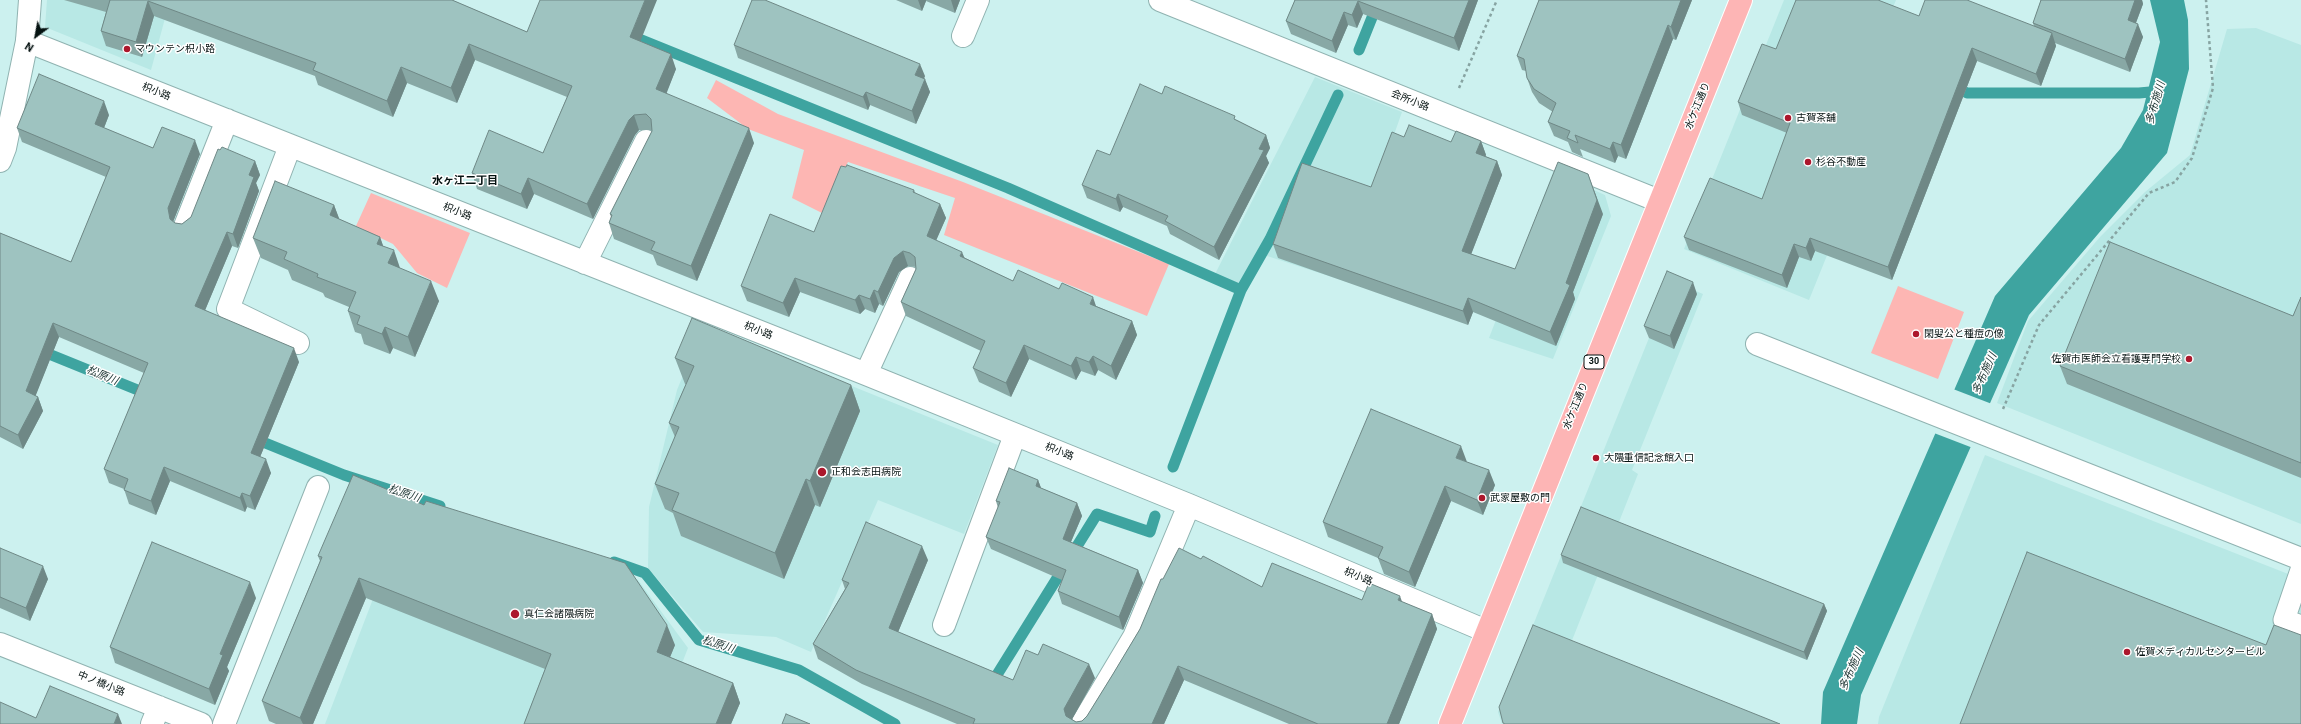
<!DOCTYPE html>
<html>
<head>
<meta charset="utf-8">
<style>
  body { margin:0 }
  #map { position:relative; width:2301px; height:724px; overflow:hidden; background:#ccf1ef; font-family:Roboto,sans-serif }
  canvas { display:block }
  .north { position:absolute; left:16px; top:16px; width:40px; height:40px; -webkit-text-stroke:3px #fff; paint-order:stroke; rotate:212deg; font-size:11px; font-weight:700; line-height:16px; text-align:center; color:#051211 }
  .north::after { content:''; display:block; margin:auto; width:14px; height:18px; background:#051211; clip-path:polygon(50% 0,100% 100%,50% 72%,0 100%) }
</style>
</head>
<body>
<div id="map">
<canvas width="2301" height="724"></canvas>
<div class="north">N</div>
</div>
<script>
const context = document.querySelector('canvas').getContext('2d');
context.lineJoin = 'round';
function paint(path, color) { context.fillStyle = color; context.fill(path, 'evenodd'); }
const toPath = rows => new Path2D(rows.map(r => 'M' + r).join(''));
function trace(path, color, width, dash) { context.strokeStyle = color; context.lineWidth = width; context.lineCap = dash ? 'butt' : 'round'; context.setLineDash(dash || []); context.stroke(path); }
function label(font, color, halo, rows, align = 'center') {
  context.font = font + ' Roboto,"Noto Sans JP",sans-serif'; context.lineWidth = 3; context.setLineDash([]); context.textBaseline = 'middle'; context.strokeStyle = halo; context.fillStyle = color; for (const [text, x, y, turn = 0] of rows) {
    context.save(); context.translate(x, y); context.rotate((+turn || 0) * Math.PI / 180); context.textAlign = isNaN(turn) ? turn : align; if (halo) context.strokeText(text, 0, 0); context.fillText(text, 0, 0); context.restore();
  }
}
paint(toPath([
  [47,0,170,0,151,70,45,27],
  [1784,0,1896,0,1821,184,1851,196,1809,300,1684,249],
  [2256,28,2301,45,2301,524,1997,403,2028,321,2100,237,2145,192,2190,155,2227,29],
  [1315,77,1402,112,1372,197,1381,293,1261,254,1240,294,1211,282],
  [1553,172,1605,195,1611,216,1553,359,1489,338],
  [1672,281,1703,294,1632,470,1638,474,1542,716,1562,724,1502,724,1498,712],
  [703,326,998,445,964,534,878,500,811,652,776,637,703,632,648,568,649,507,677,390],
  [1985,455,2301,579,2301,724,1878,724,1879,717],
  [409,505,638,580,688,648,658,724,325,724]
]), '#b8e8e5');
paint(toPath([
  [716,80,778,114,963,182,1169,264,1147,316,944,235,955,198,848,162,822,213,792,198,804,150,748,129,707,98],
  [371,193,470,233,447,288,417,273,393,244,356,226],
  [1898,286,1964,312,1938,379,1871,353]
]), '#fdb6b3');
paint(toPath([
  [2150,0,2184,0,2188,20,2189,69,2167,153,2029,315,1861,695,1857,724,1821,724,1823,692,1995,296,2121,148,2143,110,2160,42]
]), '#3ea4a0');
paint(toPath([
  [1953,389,1992,404,1973,448,1934,433]
]), '#ccf1ef');
trace(toPath([
  [627,34,1008,188,1241,290],
  [1359,50,1379,0],
  [1952,85,1967,93,2139,93,2161,91],
  [39,350,150,395],
  [253,438,344,475,440,506],
  [1173,467,1241,290,1270,239,1338,95],
  [614,562,645,573,699,640,799,670,895,724],
  [990,686,1097,514,1150,532,1155,516]
]), '#3ea4a0', 11);
const service = toPath([
  [2301,570,2284,620,2301,626]
]);
const minor = toPath([
  [1160,0,1659,201],
  [963,36,978,0],
  [27,41,866,374,1189,505,1486,631],
  [290,146,228,309,298,343],
  [185,226,227,120],
  [585,263,646,141],
  [1757,344,2301,559],
  [866,374,910,278],
  [944,625,1015,435],
  [0,644,201,724],
  [152,724,159,707],
  [224,724,318,487],
  [1082,724,1134,637,1189,505]
]);
const tertiary = toPath([
  [0,161,5,148,27,41,30,0]
]);
const primary = toPath([
  [1450,724,1741,0]
]);
trace(service, '#90b3b1', 23);
trace(minor, '#90b3b1', 24);
trace(tertiary, '#90b3b1', 24);
trace(primary, '#fff', 24);
trace(toPath([
  [1459,88,1497,0],
  [2003,409,2039,325,2149,193,2175,182,2192,158,2213,88,2206,0]
]), '#87a4a2', 2.5, [3, 3]);
trace(service, '#fff', 21);
trace(minor, '#fff', 22);
trace(tertiary, '#fff', 22);
trace(primary, '#fdb5b5', 22);
paint(toPath([
  [64,0,452,0,527,32,640,41,676,69,666,93,754,143,697,281,657,265,653,255,614,239,609,223,611,217,610,214,652,131,651,130,639,130,635,135,593,219,534,194,527,209,477,189,472,173,543,153,567,97,475,60,457,103,407,83,393,117,318,85,315,76,154,16,142,57,106,46,101,31,106,12],
  [896,0,960,0,955,13,926,1,922,11],
  [1295,0,1478,0,1459,51,1363,14,1357,28,1348,25,1336,53,1291,34,1286,21],
  [1539,0,1692,0,1676,40,1673,39,1626,159,1618,156,1615,163,1580,149,1583,157,1572,152,1568,142,1554,136,1548,122,1553,112,1539,103,1532,92,1527,78,1526,71,1522,70,1517,56],
  [2041,0,2142,0,2143,4,2136,23,2143,37,2130,72,2055,43,2056,46,2041,86,1977,61,1892,280,1815,251,1811,261,1799,257,1787,288,1689,250,1684,237,1762,199,1787,133,1742,115,1738,102,1776,49,1919,16,2034,26,2033,23],
  [734,45,925,76,924,78,930,92,916,124,870,105,868,110,738,58],
  [1162,94,1237,120,1266,135,1270,148,1266,156,1269,163,1219,260,1170,234,1167,226,1123,207,1120,212,1087,198,1082,185,1110,155],
  [109,115,104,128,153,148,200,154,173,222,175,223,182,224,191,217,255,161,260,175,256,183,259,191,238,248,232,246,205,310,299,362,260,457,271,473,255,510,247,507,245,512,170,481,156,515,129,504,124,489,109,483,104,469,144,373,59,337,35,396,38,397,43,411,23,449,0,437,0,233,71,262,106,177,22,142,17,128],
  [1404,137,1451,142,1481,141,1486,155,1485,156,1497,161,1502,175,1471,254,1515,269,1603,214,1573,292,1575,299,1556,346,1473,312,1468,325,1278,258,1273,244,1371,187],
  [914,190,916,194,940,204,946,218,936,240,965,258,1013,281,1096,306,1132,321,1137,335,1116,380,1098,370,1095,376,1081,371,1076,380,1029,359,1011,397,979,382,973,368,981,351,906,316,901,302,916,269,916,267,908,266,899,272,883,306,879,304,875,313,865,309,860,314,800,292,789,317,747,301,741,286,814,232],
  [334,205,339,219,380,237,383,246,400,268,439,301,415,357,393,348,390,354,364,344,361,334,355,332,348,311,349,307,325,297,323,293,292,280,288,270,261,258,253,238],
  [1697,294,1674,349,1649,338,1644,326],
  [2301,297,2301,478,2067,384,2060,366,2293,316],
  [675,358,851,385,860,411,820,507,815,505,784,579,681,536,673,513,665,509,655,484,675,437,669,423,686,384,685,384],
  [1467,462,1495,485,1483,515,1451,501,1415,587,1384,574,1378,558,1328,537,1323,522],
  [1038,480,1041,488,1077,503,1082,516,1071,542,1138,570,1143,583,1123,630,1062,604,1058,591,1062,580,991,549,986,537,998,508,996,501],
  [0,548,48,579,30,621,0,608],
  [1561,555,1824,604,1827,611,1807,660,1563,563],
  [318,556,675,645,670,657,733,683,740,703,731,724,524,724,545,669,366,598,313,724,276,724,269,721,262,701,320,561],
  [1201,559,1262,587,1362,600,1402,602,1432,614,1437,629,1399,724,1289,724,1184,680,1164,724,957,724,862,684,818,659,813,644,845,589,842,580,928,560,898,632,1013,680,1095,678,1072,719,1076,722,1082,721,1087,716,1113,674,1140,629,1163,579],
  [256,598,227,667,229,671,215,705,115,663,110,647]
]), '#88a8a5');
paint(toPath([
  [645,0,657,0,636,52,630,37],
  [918,0,926,0,926,1,922,11],
  [951,0,960,0,955,13],
  [1469,0,1478,0,1459,51,1454,38],
  [1681,0,1692,0,1676,40,1671,27],
  [2135,0,2142,0,2143,4,2132,33,2128,20],
  [148,1,154,16,142,57,136,42],
  [1358,1,1363,14,1357,28,1352,15],
  [1344,12,1348,25,1336,53,1332,41],
  [2138,24,2143,37,2130,72,2125,59],
  [1668,25,1673,39,1626,159,1621,145],
  [2052,33,2056,46,2041,86,2036,74],
  [469,44,475,60,457,103,451,88],
  [1972,48,1977,61,1892,280,1888,267],
  [671,54,676,69,662,105,656,89],
  [920,64,925,76,920,88,915,75],
  [401,67,407,83,393,117,387,101],
  [925,79,930,92,916,124,912,111],
  [866,92,870,105,868,110,863,97],
  [104,101,109,115,100,138,95,124],
  [634,115,639,130,635,135,593,219,587,204,629,120],
  [749,128,754,143,697,281,691,266],
  [1266,135,1270,148,1266,156,1269,163,1219,260,1214,247,1259,149],
  [195,140,200,154,173,222,170,219,168,208],
  [1481,141,1486,155,1481,167,1476,153],
  [1613,142,1618,156,1615,163,1610,149],
  [255,161,260,175,256,183,259,191,238,248,233,234,249,175],
  [1497,161,1502,175,1467,265,1462,251],
  [1588,174,1603,214,1573,292,1575,299,1556,346,1550,332,1566,283],
  [528,178,534,194,527,209,521,194],
  [1118,194,1123,207,1120,212,1116,199],
  [940,204,946,218,932,250,927,236],
  [334,205,342,226,330,215],
  [227,232,232,246,201,320,195,306],
  [380,237,387,257,377,244],
  [1810,238,1815,251,1811,261,1806,248],
  [1794,244,1799,257,1787,288,1782,275],
  [394,250,401,271,388,263],
  [903,251,908,266,899,272,883,306,878,292,894,258],
  [962,252,968,266,960,256],
  [795,278,800,292,789,317,783,303],
  [431,281,439,301,415,357,408,337],
  [1693,282,1697,294,1674,349,1670,336],
  [874,290,879,304,875,313,870,299],
  [859,295,865,309,860,314,855,300],
  [1093,297,1098,312,1090,304],
  [1468,298,1473,312,1468,325,1463,311],
  [1132,321,1137,335,1116,380,1111,366],
  [53,323,59,337,32,405,26,391],
  [385,327,393,348,390,354,382,334],
  [1024,345,1029,359,1011,397,1006,383],
  [294,348,299,362,256,467,251,453],
  [1093,356,1098,370,1095,376,1089,362],
  [1076,357,1081,371,1076,380,1071,366],
  [851,385,860,411,820,507,810,481],
  [38,397,43,411,23,449,18,435],
  [1461,446,1467,462,1456,458],
  [266,459,271,473,255,510,250,496],
  [164,467,170,481,156,515,151,501],
  [1489,470,1495,485,1483,515,1477,500],
  [806,479,815,505,784,579,775,553],
  [1038,480,1043,493,1036,486],
  [1445,486,1451,501,1415,587,1409,572],
  [242,493,247,507,245,512,240,498],
  [1077,503,1082,516,1067,551,1063,539],
  [922,546,928,560,894,642,889,628],
  [43,566,48,579,30,621,26,608],
  [1138,570,1143,583,1123,630,1119,617],
  [359,578,366,598,313,724,303,724,300,718],
  [250,582,256,598,227,667,229,671,215,705,209,689,220,654],
  [1400,596,1405,610,1398,600],
  [1824,604,1827,611,1807,660,1804,652],
  [1432,614,1437,629,1399,724,1387,724],
  [667,625,675,645,664,672,657,652],
  [1089,664,1095,678,1070,723,1066,716,1064,709],
  [1178,666,1184,680,1164,724,1152,724],
  [733,683,740,703,731,724,716,724],
  [118,714,122,724,114,724]
]), '#6f8886');
const building = toPath([
  [110,0,452,0,527,32,540,0,645,0,630,37,671,54,656,89,749,128,691,266,651,250,655,242,609,223,612,215,610,214,652,131,651,119,646,114,634,115,629,120,587,204,528,178,521,194,472,173,489,130,543,153,572,86,469,44,451,88,401,67,387,101,313,70,316,63,148,1,136,42,101,31,110,0],
  [752,0,765,0,920,64,915,75,925,79,912,111,866,92,863,97,734,45,752,0],
  [1295,0,1469,0,1454,38,1358,1,1352,15,1344,12,1332,41,1286,21,1295,0],
  [1539,0,1681,0,1671,27,1668,25,1621,145,1613,142,1610,149,1575,135,1578,143,1567,138,1570,131,1548,122,1556,103,1534,89,1527,78,1524,59,1517,56,1539,0],
  [1796,0,1878,0,1919,16,1925,0,1967,0,2052,33,2036,74,1972,48,1888,267,1810,238,1806,248,1794,244,1782,275,1684,237,1710,178,1762,199,1790,123,1738,102,1762,44,1776,49,1796,0],
  [2041,0,2135,0,2128,20,2138,24,2125,59,2033,23,2041,0],
  [39,74,104,101,95,124,153,148,162,127,195,140,168,208,170,219,175,223,182,224,191,217,218,149,220,150,222,147,255,161,249,175,254,177,233,234,227,232,195,306,294,348,251,453,266,459,250,496,242,493,240,498,164,467,151,501,124,490,128,479,104,469,148,363,53,323,26,391,38,397,18,435,0,426,0,233,71,262,110,167,17,128,39,74],
  [1140,84,1162,94,1165,86,1235,116,1234,119,1266,135,1259,149,1264,150,1214,247,1165,221,1168,216,1118,194,1116,199,1082,185,1097,150,1110,155,1140,84],
  [1409,125,1451,142,1456,131,1481,141,1476,153,1497,161,1462,251,1515,269,1558,162,1588,174,1597,200,1566,283,1570,285,1550,332,1468,298,1463,311,1273,244,1302,163,1371,187,1392,132,1404,137,1409,125],
  [847,165,914,190,913,192,940,204,927,236,962,252,960,256,1013,281,1018,270,1059,289,1062,283,1093,297,1090,304,1132,321,1111,366,1093,356,1089,362,1076,357,1071,366,1024,345,1006,383,973,368,985,341,901,302,916,269,915,257,910,253,903,251,894,258,878,292,874,290,870,299,859,295,855,300,795,278,783,303,741,286,770,214,814,232,841,166,846,167,847,165],
  [275,181,334,205,330,215,380,237,377,244,394,250,388,263,431,281,408,337,385,327,382,334,357,324,360,316,348,311,356,292,317,277,318,274,284,259,287,252,253,238,275,181],
  [2110,242,2293,316,2301,297,2301,463,2060,366,2110,242],
  [1667,271,1693,282,1670,336,1644,326,1667,271],
  [692,318,851,385,810,481,806,479,775,553,672,510,679,493,655,484,679,427,669,423,694,366,675,358,692,318],
  [1371,409,1461,446,1456,458,1489,470,1477,500,1445,486,1409,572,1378,558,1383,547,1323,522,1371,409],
  [1009,468,1038,480,1036,486,1077,503,1063,539,1138,570,1119,617,1058,591,1066,570,986,537,1000,502,996,501,1009,468],
  [353,475,424,505,426,501,625,563,667,625,657,652,733,683,716,724,524,724,551,654,359,578,300,718,262,701,322,557,318,556,353,475],
  [1581,507,1824,604,1804,652,1561,555,1581,507],
  [866,522,922,546,889,628,1013,680,1026,650,1038,655,1043,644,1089,664,1064,709,1066,716,1076,722,1082,721,1087,716,1113,674,1140,629,1161,579,1163,579,1179,548,1201,559,1203,556,1262,587,1272,563,1362,600,1369,583,1400,596,1398,600,1432,614,1387,724,1318,724,1178,666,1152,724,973,724,975,719,856,670,813,644,849,583,842,580,866,522],
  [152,542,250,582,220,654,223,655,209,689,110,647,152,542],
  [0,548,43,566,26,608,0,597,0,548],
  [2027,552,2266,645,2274,625,2301,635,2301,724,1960,724,2027,552],
  [1533,625,1780,724,1505,724,1503,723,1499,707,1533,625],
  [50,686,118,714,114,724,0,724,0,702,36,718,50,686],
  [786,714,810,724,782,724,786,714]
]);
paint(building, '#9ec3c0');
trace(building, '#6f8886', 1);
for (const [x, y, r, color] of [
  [127,49,4,"#ac172c"],
  [1788,118,4,"#ac172c"],
  [1808,162,4,"#ac172c"],
  [1916,334,4,"#ac172c"],
  [2189,359,4,"#ac172c"],
  [1596,458,4,"#ac172c"],
  [822,472,5,"#ac172c"],
  [1482,498,4,"#ac172c"],
  [515,614,5,"#ac172c"],
  [2127,652,4,"#ac172c"]
]) { const dot = new Path2D(); dot.arc(x, y, r, 0, 2 * Math.PI); context.fillStyle = color; context.fill(dot); trace(dot, '#fff', 1.5); }
for (const [x, y, w] of [
  [1594,362,20]
]) { const box = new Path2D(); box.roundRect(x - w / 2, y - 7, w, 14, 3); context.fillStyle = '#fff'; context.fill(box); trace(box, '#051211', 1); }
label('bold 9px', '#051211', null, [
  ["30",1594,362]
]);
label('10px', '#051211', '#fff', [
  ["マウンテン枳小路",135,49],
  ["古賀茶舗",1796,118],
  ["杉谷不動産",1816,162],
  ["閑叟公と種痘の像",1924,334],
  ["佐賀市医師会立看護専門学校",2181,359,"right"],
  ["大隈重信記念館入口",1604,458],
  ["正和会志田病院",831,472],
  ["武家屋敷の門",1490,498],
  ["真仁会諸隈病院",524,614],
  ["佐賀メディカルセンタービル",2135,652]
], 'left');
label('10px', '#051211', '#fff', [
  ["枳小路",156,92,22],
  ["会所小路",1410,101,22],
  ["水ケ江通り",1698,106,-68],
  ["枳小路",457,212,22],
  ["枳小路",758,331,22],
  ["水ケ江通り",1576,406,-68],
  ["枳小路",1059,452,22],
  ["枳小路",1358,577,23],
  ["中ノ橋小路",101,684,22]
]);
label('italic 11px', '#1e3634', '#fff', [
  ["多布施川",2156,103,-74],
  ["多布施川",1985,374,-66],
  ["松原川",102,376,22],
  ["松原川",404,494,18],
  ["松原川",718,645,18],
  ["多布施川",1852,670,-66]
]);
label('bold 11px', '#051211', '#fff', [
  ["水ヶ江二丁目",465,181]
]);
</script>
</body>
</html>
